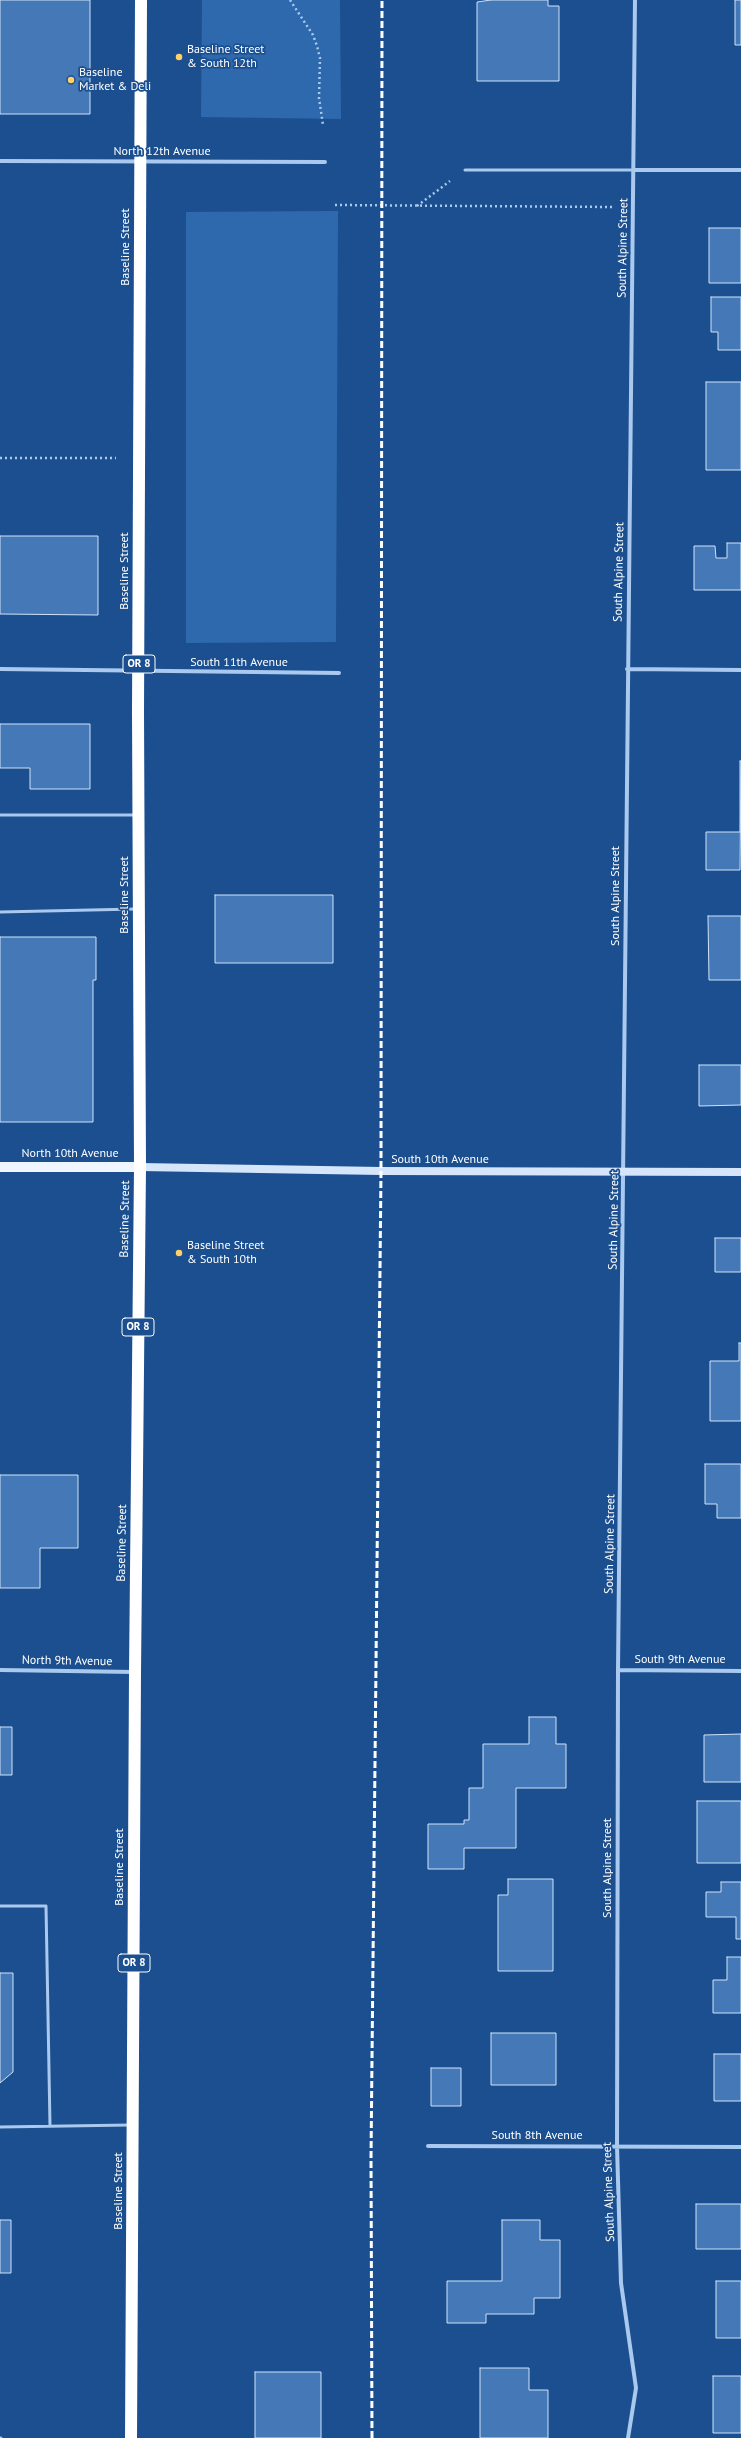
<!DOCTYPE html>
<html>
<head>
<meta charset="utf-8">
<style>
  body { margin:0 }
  canvas { display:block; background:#1b4f8f }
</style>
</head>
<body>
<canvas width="741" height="2438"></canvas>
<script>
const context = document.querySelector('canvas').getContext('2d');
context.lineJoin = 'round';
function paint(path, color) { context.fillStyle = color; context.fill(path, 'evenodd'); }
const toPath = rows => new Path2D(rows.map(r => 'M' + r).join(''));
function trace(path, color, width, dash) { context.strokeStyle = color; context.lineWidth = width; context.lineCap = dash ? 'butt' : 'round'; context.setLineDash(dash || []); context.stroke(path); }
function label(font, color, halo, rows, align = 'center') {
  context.font = font + ' "PT Sans",sans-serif'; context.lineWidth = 3.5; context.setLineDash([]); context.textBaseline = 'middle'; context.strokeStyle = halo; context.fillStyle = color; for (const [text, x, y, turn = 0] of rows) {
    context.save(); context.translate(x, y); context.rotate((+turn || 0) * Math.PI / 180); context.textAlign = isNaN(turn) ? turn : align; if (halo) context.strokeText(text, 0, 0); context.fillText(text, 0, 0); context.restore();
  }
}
paint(toPath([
  [202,0,340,0,341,119,201,117],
  [338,211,336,642,186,643,186,212]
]), '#2e69ad');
const building = toPath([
  [0,0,90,0,90,114,0,114,0,0],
  [491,0,548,0,548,6,559,6,559,81,477,81,477,2,491,0],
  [735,0,741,0,741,45,735,45,735,0],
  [709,228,741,228,741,283,709,283,709,228],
  [711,297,741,297,741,350,718,350,718,332,711,332,711,297],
  [706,382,741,382,741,470,706,470,706,382],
  [0,536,98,536,98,615,0,614,0,536],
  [727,543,741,543,741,590,694,590,694,546,715,546,716,558,727,558,727,543],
  [0,724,90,724,90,789,30,789,30,768,0,768,0,724],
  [740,761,741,761,740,870,706,870,706,832,740,832,740,761],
  [215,895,333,895,333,963,215,963,215,895],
  [708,916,741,916,741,980,709,980,708,916],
  [0,937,96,937,96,980,93,980,93,1122,0,1122,0,937],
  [699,1065,741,1065,741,1105,699,1106,699,1065],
  [715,1238,741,1238,741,1272,715,1272,715,1238],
  [739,1343,741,1343,741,1421,710,1421,710,1361,739,1361,739,1343],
  [705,1464,741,1464,741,1518,717,1518,717,1504,705,1504,705,1464],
  [0,1475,78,1475,78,1548,40,1548,40,1588,0,1588,0,1475],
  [529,1717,556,1717,556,1744,566,1744,566,1788,516,1788,516,1848,464,1848,464,1869,428,1869,428,1824,464,1824,464,1820,469,1820,469,1788,483,1788,483,1744,529,1744,529,1717],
  [0,1727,12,1727,12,1775,0,1775,0,1727],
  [741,1734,741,1782,704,1782,704,1735,741,1734],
  [697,1801,741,1801,741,1863,697,1863,697,1801],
  [508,1879,553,1879,553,1971,498,1971,498,1895,508,1895,508,1879],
  [721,1882,741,1882,741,1939,736,1939,736,1917,706,1917,706,1892,721,1892,721,1882],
  [727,1957,741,1957,741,2013,713,2013,713,1980,727,1980,727,1957],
  [0,1973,13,1973,13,2072,0,2083,0,1973],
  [491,2033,556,2033,556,2085,491,2085,491,2033],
  [714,2054,741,2054,741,2101,714,2101,714,2054],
  [431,2068,461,2068,461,2106,431,2106,431,2068],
  [696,2204,741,2204,741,2249,696,2249,696,2204],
  [0,2220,11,2220,11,2273,0,2273,0,2220],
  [502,2220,540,2220,540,2240,560,2240,560,2298,534,2298,534,2314,486,2314,486,2323,447,2323,447,2281,502,2281,502,2220],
  [716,2281,741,2281,741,2338,716,2338,716,2281],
  [480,2368,529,2368,529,2390,548,2390,548,2438,480,2438,480,2368],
  [255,2372,321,2372,321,2438,255,2438,255,2372],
  [713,2376,741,2376,741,2433,713,2433,713,2376]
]);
paint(building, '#4478b7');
trace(building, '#cfe3fa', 1);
trace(toPath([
  [290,0,313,35,317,46,320,58,319,98,323,125],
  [335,205,613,207],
  [417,206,450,181],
  [0,458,116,458]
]), '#a9c9ee', 2.5, [2, 3]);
trace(toPath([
  [465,170,635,170],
  [0,815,136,815],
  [0,912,136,909],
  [0,1906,46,1906,50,2126],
  [0,2127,130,2125],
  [0,2438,1,2438]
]), '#a9c9ee', 3);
trace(toPath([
  [0,161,325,162],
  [635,170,741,170],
  [0,669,339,673],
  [627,669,741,670],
  [0,1670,134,1672],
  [618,1670,741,1671],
  [428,2146,741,2147],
  [628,2438,636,2388,621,2283,617,2146,618,1670,635,0]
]), '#a9c9ee', 4);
trace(toPath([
  [140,1167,381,1171,741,1172]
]), '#d6e6fa', 8);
trace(toPath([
  [0,1167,140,1167]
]), '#f0f6ff', 10);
trace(toPath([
  [131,2438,135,1672,140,1167,138,712,141,0]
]), '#fff', 12);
trace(toPath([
  [372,2438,371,2158,381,1171,382,0]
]), '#fff', 3, [7, 3]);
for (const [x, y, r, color] of [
  [179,57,4,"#ffd166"],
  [71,80,4,"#ffd166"],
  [179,1253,4,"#ffd166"]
]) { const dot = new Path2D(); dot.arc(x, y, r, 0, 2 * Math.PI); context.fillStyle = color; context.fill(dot); trace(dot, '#1b4f8f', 1.5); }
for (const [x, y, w] of [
  [139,664,32],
  [138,1327,32],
  [134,1963,32]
]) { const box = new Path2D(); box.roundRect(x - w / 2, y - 9, w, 18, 3); context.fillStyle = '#1b4f8f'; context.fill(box); trace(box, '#fff', 1); }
label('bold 11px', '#fff', null, [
  ["OR 8",139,664],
  ["OR 8",138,1327],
  ["OR 8",134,1963]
]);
label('12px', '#fff', '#1b4f8f', [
  ["Baseline Street",187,50],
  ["& South 12th",187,64],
  ["Baseline",79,73],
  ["Market & Deli",79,87],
  ["Baseline Street",187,1246],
  ["& South 10th",187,1260]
], 'left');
label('12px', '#fff', '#1b4f8f', [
  ["North 12th Avenue",162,152],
  ["Baseline Street",126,247,-90],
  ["South Alpine Street",623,248,-89],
  ["Baseline Street",125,571,-90],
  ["South Alpine Street",619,572,-89],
  ["South 11th Avenue",239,663],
  ["Baseline Street",125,895,-90],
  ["South Alpine Street",616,896,-90],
  ["North 10th Avenue",70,1154],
  ["South 10th Avenue",440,1160],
  ["Baseline Street",125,1219,-89],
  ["South Alpine Street",614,1220,-89],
  ["Baseline Street",122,1543,-89],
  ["South Alpine Street",610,1544,-89],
  ["South 9th Avenue",680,1660],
  ["North 9th Avenue",67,1661,1],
  ["Baseline Street",120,1867,-90],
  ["South Alpine Street",608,1868,-90],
  ["South 8th Avenue",537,2136],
  ["Baseline Street",119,2191,-90],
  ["South Alpine Street",609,2192,-92]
]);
</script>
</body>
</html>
